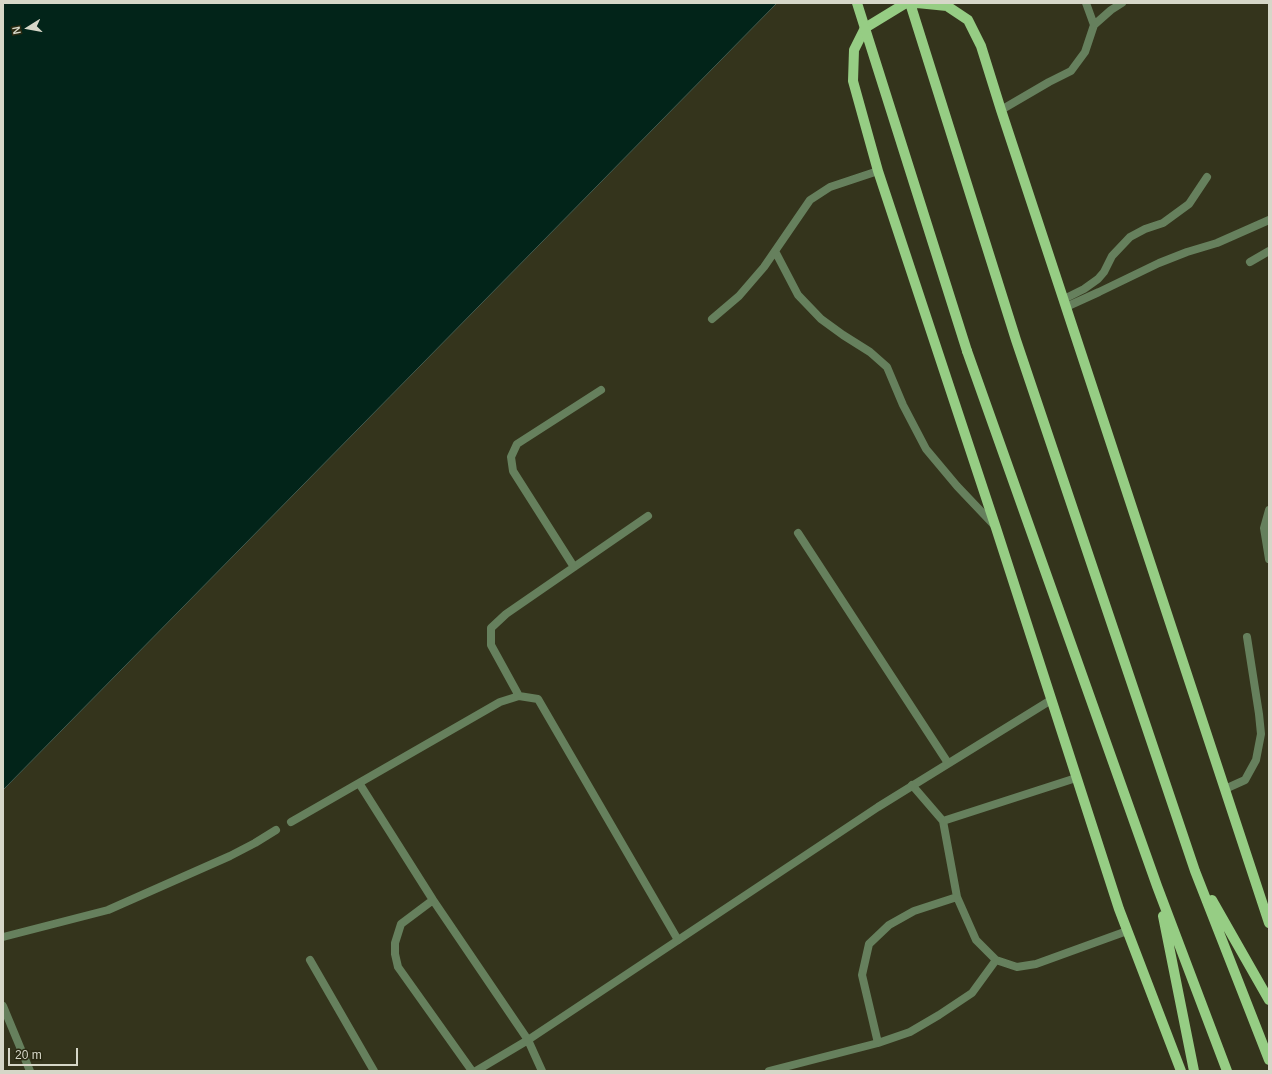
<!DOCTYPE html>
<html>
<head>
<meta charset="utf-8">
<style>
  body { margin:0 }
  #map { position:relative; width:1272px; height:1074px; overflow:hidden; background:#34341c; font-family:Helvetica,sans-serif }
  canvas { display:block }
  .frame { position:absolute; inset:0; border:4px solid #d6d7c8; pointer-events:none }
  .north { position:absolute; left:8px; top:8px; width:40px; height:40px; -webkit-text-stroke:3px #2a2a12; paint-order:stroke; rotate:259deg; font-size:11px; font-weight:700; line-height:16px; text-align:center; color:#d6d7c8 }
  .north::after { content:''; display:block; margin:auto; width:14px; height:18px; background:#d6d7c8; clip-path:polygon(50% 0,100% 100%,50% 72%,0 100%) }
  .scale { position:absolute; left:8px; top:1048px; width:70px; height:18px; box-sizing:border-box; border:2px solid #d6d7c8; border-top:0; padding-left:5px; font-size:12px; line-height:14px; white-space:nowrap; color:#d6d7c8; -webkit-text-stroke:3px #2a2a12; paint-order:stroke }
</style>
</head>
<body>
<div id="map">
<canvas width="1272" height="1074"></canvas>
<div class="frame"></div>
<div class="north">N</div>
<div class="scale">20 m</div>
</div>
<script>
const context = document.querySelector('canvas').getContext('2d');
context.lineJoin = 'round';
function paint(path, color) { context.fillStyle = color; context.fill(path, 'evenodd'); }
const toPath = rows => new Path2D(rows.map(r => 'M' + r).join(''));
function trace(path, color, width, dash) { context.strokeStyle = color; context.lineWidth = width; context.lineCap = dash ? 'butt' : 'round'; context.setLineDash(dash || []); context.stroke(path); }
const water = toPath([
  [3,3,777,3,3,790,3,3]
]);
paint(water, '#022419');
trace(water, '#425a4e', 1);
trace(toPath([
  [1250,262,1269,251],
  [1269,510,1264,528,1269,559],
  [798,533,948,763],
  [574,567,513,471,511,457,517,444,601,390],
  [519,696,491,645,491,628,506,614,648,516],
  [359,783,500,702,519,696,538,699,678,940],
  [912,785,943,821],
  [1225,789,1245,780,1256,760,1261,734,1259,714,1247,637],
  [291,822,359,783,433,900,528,1040],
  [957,897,976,940,996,960,1017,967,1036,964,1127,931],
  [433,900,401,924,395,943,395,954,398,967,472,1071],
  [3,937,108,910,230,856,255,843,276,830],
  [310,960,374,1071],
  [3,1006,30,1071],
  [878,1043,910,1032,939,1015,972,993,996,960],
  [769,1071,878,1043,862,975,869,944,889,925,914,911,957,897,943,821,1076,778]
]), '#66805d', 8);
trace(toPath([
  [1086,3,1094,25],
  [1001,110,1049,82,1071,71,1085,52,1094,25,1111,10,1122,3],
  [775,251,798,295,821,319,843,335,870,352,887,367,903,405,926,449,957,486,995,526],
  [1064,299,1084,289,1098,279,1104,272,1112,256,1130,237,1145,229,1163,223,1189,204,1207,177],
  [1066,307,1099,292,1159,263,1187,252,1217,243,1269,220],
  [712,319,739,296,764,267,810,200,830,187,878,171],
  [528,1040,542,1071],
  [476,1071,528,1040,878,807,1051,700]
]), '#66805d', 8);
trace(toPath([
  [906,3,865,28,854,50,853,81,878,171,996,528,1119,909,1181,1071],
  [910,3,1016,340,1195,871,1269,1060],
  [917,3,947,6,968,20,981,46,1001,110,1269,923],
  [967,351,1157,886,1227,1071],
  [1212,900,1269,1000],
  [1163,916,1194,1071]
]), '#96cd84', 10);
trace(toPath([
  [857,3,967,351]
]), '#96cd84', 10);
</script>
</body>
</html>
